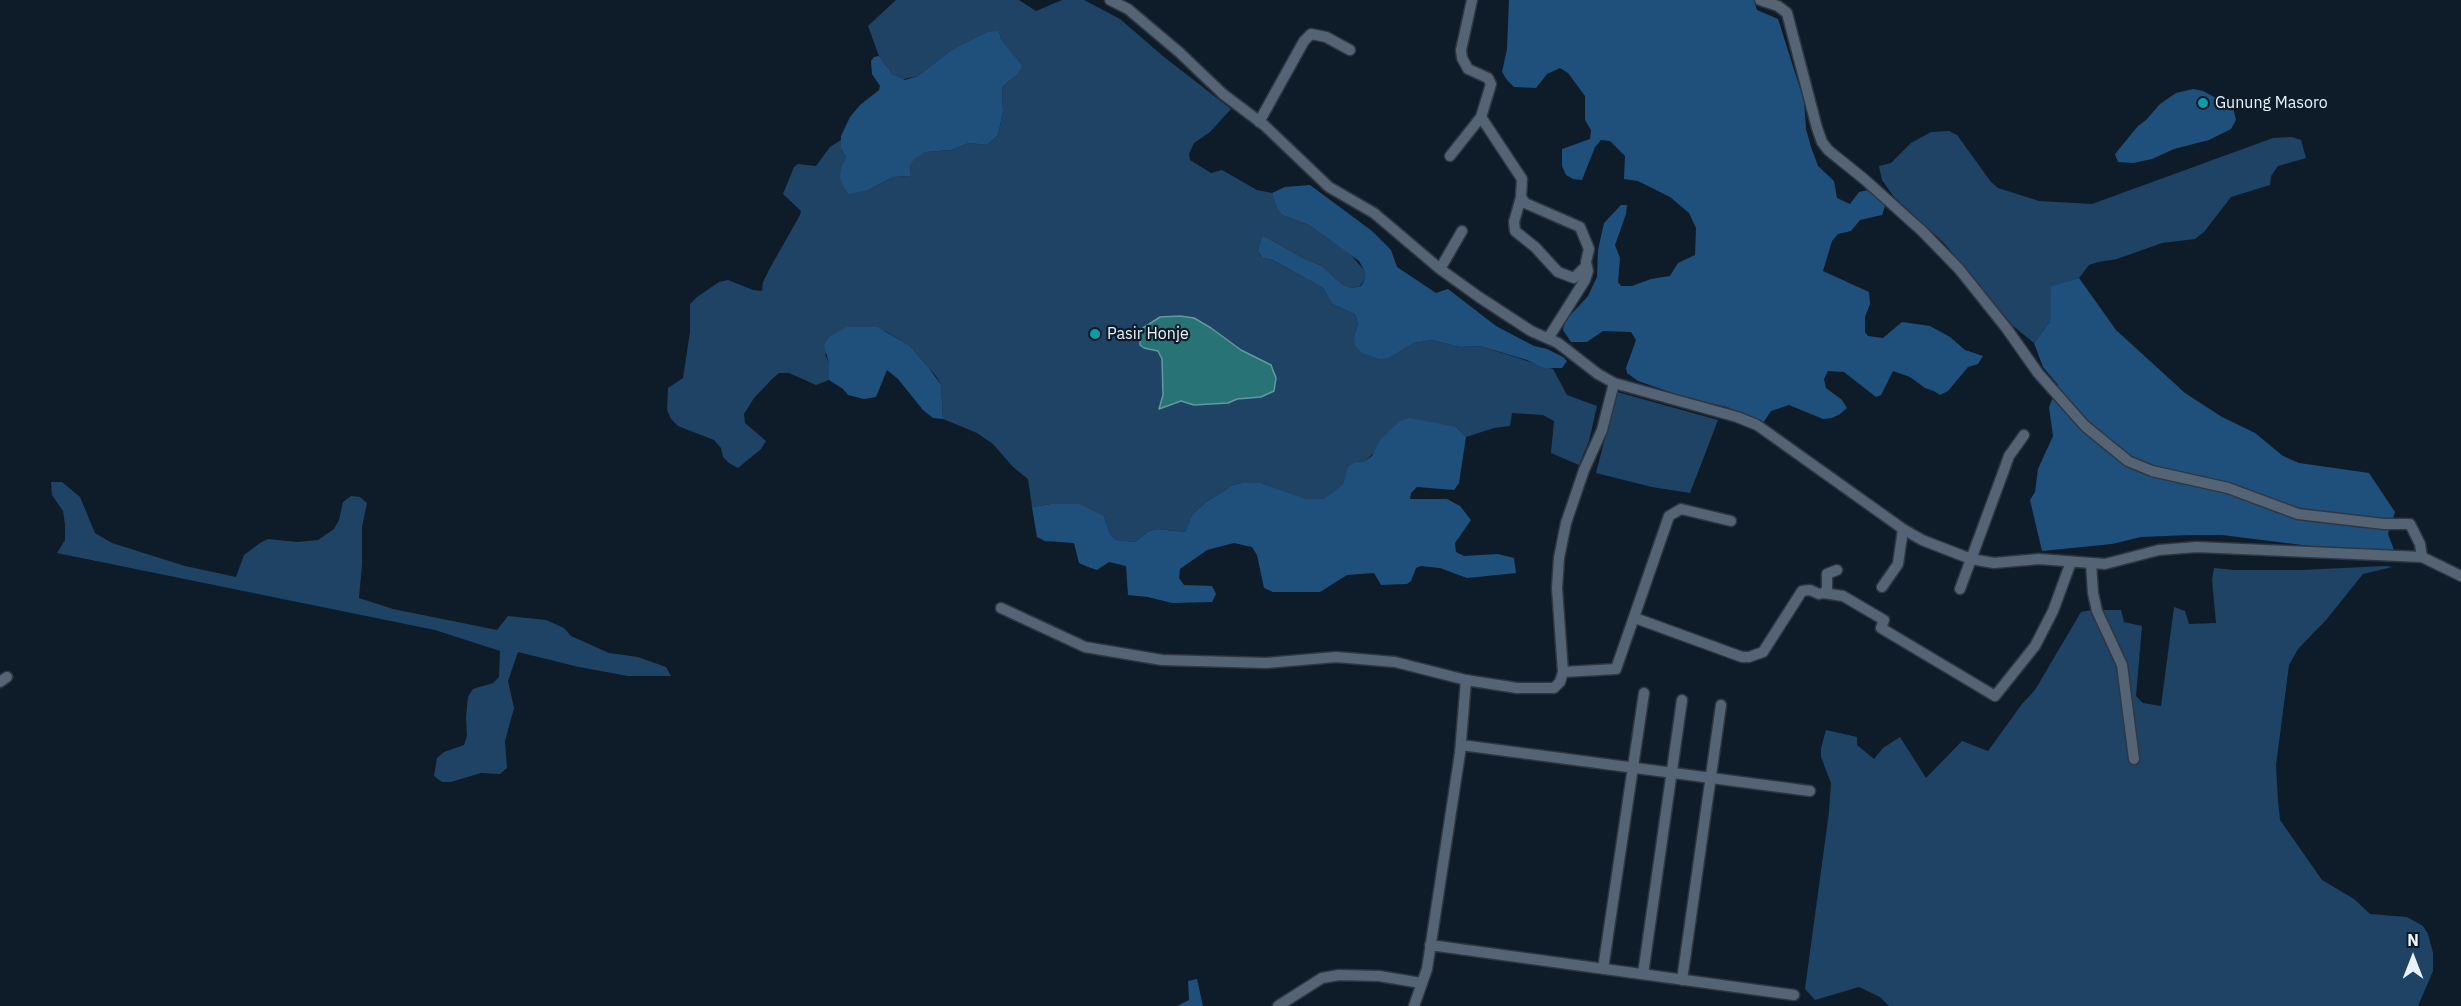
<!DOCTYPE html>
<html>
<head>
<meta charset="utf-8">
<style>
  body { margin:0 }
  #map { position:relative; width:2461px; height:1006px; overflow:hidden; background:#0e1c2a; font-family:"IBM Plex Sans",sans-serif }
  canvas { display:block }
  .north { position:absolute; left:2383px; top:928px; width:60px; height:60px; -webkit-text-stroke:4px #0e1c2a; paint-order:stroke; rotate:0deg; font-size:16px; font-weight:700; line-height:24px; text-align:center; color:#eaf4fe }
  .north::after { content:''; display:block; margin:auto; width:21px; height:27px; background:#eaf4fe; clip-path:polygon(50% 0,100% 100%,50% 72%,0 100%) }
</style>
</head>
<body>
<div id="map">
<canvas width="2461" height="1006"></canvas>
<div class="north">N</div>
</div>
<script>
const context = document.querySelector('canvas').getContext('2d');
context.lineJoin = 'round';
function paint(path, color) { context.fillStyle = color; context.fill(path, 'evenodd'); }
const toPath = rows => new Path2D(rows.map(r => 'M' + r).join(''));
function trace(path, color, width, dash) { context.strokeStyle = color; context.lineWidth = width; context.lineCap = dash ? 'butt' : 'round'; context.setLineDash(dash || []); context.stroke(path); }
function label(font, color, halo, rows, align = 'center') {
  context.font = font + ' "IBM Plex Sans",sans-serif'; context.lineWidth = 4.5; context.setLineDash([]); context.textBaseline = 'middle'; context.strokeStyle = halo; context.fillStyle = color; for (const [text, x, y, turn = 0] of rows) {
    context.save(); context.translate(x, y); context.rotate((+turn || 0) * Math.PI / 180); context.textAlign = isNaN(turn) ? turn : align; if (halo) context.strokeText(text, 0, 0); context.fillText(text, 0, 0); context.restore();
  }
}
paint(toPath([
  [896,0,1019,0,1036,11,1062,0,1084,0,1120,19,1164,57,1231,109,1210,132,1194,143,1189,154,1190,160,1211,173,1222,170,1257,190,1272,193,1282,215,1309,225,1351,255,1364,270,1365,279,1360,286,1352,288,1343,285,1322,266,1305,259,1262,235,1258,251,1263,258,1273,260,1323,288,1332,304,1355,314,1358,323,1354,337,1389,358,1414,343,1432,340,1460,347,1480,346,1553,369,1567,395,1597,406,1589,441,1579,465,1551,453,1554,421,1543,415,1512,413,1510,426,1494,428,1466,437,1456,427,1378,449,1365,461,1356,462,1344,485,1323,499,1305,500,1261,483,1242,483,1233,485,1206,502,1192,515,1185,532,1158,529,1149,531,1135,542,1116,540,1110,534,1104,516,1051,504,1032,507,1028,479,1013,467,993,444,977,433,943,419,941,385,936,376,909,345,885,331,825,354,829,363,829,380,816,385,789,373,779,373,772,379,754,398,744,414,745,423,766,441,761,449,738,468,729,463,723,457,721,448,714,440,678,426,671,419,667,410,668,388,683,378,690,332,690,304,697,297,719,282,728,280,753,290,762,291,763,282,770,268,800,215,801,211,783,194,794,167,798,164,816,166,830,147,841,140,841,149,846,157,842,165,868,190,893,177,911,176,910,167,914,158,926,152,951,150,969,143,987,145,998,135,1003,112,1002,87,1018,74,1021,66,1001,39,999,31,950,51,918,76,900,80,893,75,879,56,868,26],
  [1211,328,1241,350,1271,365,1261,397,1237,399,1228,403,1194,405,1181,401,1159,409,1163,395,1162,359,1158,351],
  [1949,131,1957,135,1991,182,1998,188,2039,201,2092,204,2273,138,2292,137,2301,140,2306,158,2278,166,2271,176,2270,185,2231,197,2204,232,2195,239,2162,243,2117,259,2098,262,2089,265,2079,278,2052,286,2050,322,2034,343,2013,326,1944,243,1894,197,1882,180,1879,166,1891,163,1911,143,1931,132],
  [1617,392,1718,420,1690,493,1652,487,1596,473],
  [51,482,62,482,80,497,95,533,112,543,185,566,236,577,244,555,260,543,268,539,297,542,318,540,334,529,339,520,343,502,351,496,360,497,367,503,362,527,362,565,359,598,393,609,497,630,508,616,546,620,564,628,571,636,609,653,638,657,666,667,671,676,628,676,579,667,518,652,508,681,514,708,505,741,507,768,500,774,481,773,451,782,442,782,434,776,437,758,444,752,464,745,467,736,466,717,468,697,473,689,493,683,499,677,500,651,435,630,57,553,65,540,65,524,63,511,52,495],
  [2386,566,2392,567,2363,574,2326,620,2298,649,2289,665,2276,765,2278,801,2280,820,2322,880,2354,899,2370,914,2407,917,2423,926,2428,934,2433,953,2433,971,2418,1006,1889,1006,1880,997,1859,987,1815,1000,1805,989,1829,812,1831,783,1821,757,1821,748,1826,730,1857,737,1857,745,1874,759,1883,748,1900,737,1926,778,1962,741,1988,751,2022,704,2035,690,2081,612,2092,610,2121,610,2124,622,2142,626,2136,696,2143,703,2161,706,2174,607,2185,611,2189,624,2216,623,2212,579,2214,568,2234,570,2301,570]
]), '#1f4365');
paint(toPath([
  [1509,0,1754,0,1757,10,1778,19,1804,101,1806,129,1811,147,1818,166,1834,181,1837,198,1850,204,1859,192,1868,190,1885,206,1882,215,1860,220,1851,231,1838,234,1832,241,1823,271,1869,292,1870,304,1865,317,1865,332,1868,336,1883,338,1902,322,1930,326,1950,337,1965,350,1983,356,1978,364,1968,367,1948,391,1940,395,1934,391,1925,388,1910,377,1893,371,1881,395,1876,397,1844,372,1828,371,1824,379,1826,388,1842,400,1847,408,1840,414,1832,418,1823,419,1789,405,1771,411,1763,423,1727,407,1690,399,1638,381,1627,373,1626,368,1636,340,1631,332,1603,331,1587,342,1571,342,1563,330,1565,321,1588,296,1597,277,1598,250,1604,223,1621,205,1627,205,1626,214,1615,245,1620,258,1618,282,1621,286,1632,286,1651,279,1670,276,1678,263,1695,255,1696,228,1689,213,1670,197,1638,181,1624,179,1625,156,1610,141,1601,140,1595,147,1582,180,1573,179,1566,175,1562,166,1562,149,1590,139,1591,130,1585,120,1585,96,1568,73,1560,68,1547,74,1536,88,1514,87,1507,80,1502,72,1507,49],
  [999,31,1001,39,1022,66,1018,74,1002,87,1003,112,998,135,987,145,969,143,951,150,926,152,914,159,910,167,911,176,893,177,868,190,849,194,843,186,840,177,842,165,846,157,841,149,841,136,850,117,860,105,879,90,880,86,872,74,871,61,874,57,879,56,893,75,905,80,918,76,950,51,988,32],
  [2193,89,2203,91,2233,107,2236,120,2231,129,2209,140,2174,149,2152,159,2133,163,2118,162,2115,154,2138,126,2146,120,2160,104,2176,93],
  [1310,185,1372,231,1391,250,1397,267,1436,293,1448,289,1496,326,1534,346,1547,349,1563,357,1567,361,1562,368,1544,368,1527,360,1480,346,1460,347,1432,340,1414,343,1389,358,1380,359,1362,353,1355,346,1354,337,1358,323,1355,314,1332,304,1323,288,1273,260,1263,258,1258,251,1262,235,1305,259,1322,266,1343,285,1352,288,1361,286,1365,279,1364,270,1359,261,1309,225,1282,215,1277,207,1272,193,1285,187],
  [2079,278,2116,330,2185,393,2222,417,2255,433,2283,456,2299,463,2369,473,2395,512,2388,534,2394,550,2318,547,2222,535,2190,535,2141,537,2112,544,2042,551,2030,500,2035,492,2038,469,2053,436,2049,407,2058,385,2043,367,2034,343,2050,322,2051,286],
  [847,327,877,327,909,345,929,368,941,385,943,419,933,418,923,410,898,379,887,370,876,397,864,399,848,395,843,389,829,380,829,363,824,345,829,337],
  [1409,418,1456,427,1466,437,1459,483,1454,490,1417,487,1411,493,1410,499,1447,499,1460,506,1471,520,1455,543,1456,552,1464,556,1498,554,1514,558,1516,573,1467,578,1440,568,1421,566,1416,568,1411,581,1407,584,1381,585,1374,573,1347,575,1320,592,1273,592,1264,588,1257,555,1252,547,1234,543,1207,550,1180,569,1179,578,1184,585,1212,586,1216,594,1212,602,1172,603,1148,597,1128,595,1126,566,1109,562,1097,570,1088,567,1079,563,1074,543,1045,541,1037,537,1032,507,1051,504,1079,504,1104,516,1110,534,1116,540,1135,542,1149,531,1158,529,1185,532,1192,515,1206,502,1233,485,1242,483,1261,483,1305,499,1323,499,1343,485,1348,467,1356,462,1365,461,1372,456,1380,440,1400,421],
  [1197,979,1203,1006,1177,1006,1189,1000,1188,981]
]), '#1f507c');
const water = toPath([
  [1180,316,1194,318,1211,328,1241,350,1271,365,1276,378,1274,391,1261,397,1237,399,1228,403,1194,405,1181,401,1159,409,1163,395,1162,359,1158,351,1144,348,1140,345,1140,330,1160,317,1180,316]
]);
paint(water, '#287375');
trace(water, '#629a9e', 1.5);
const minor = toPath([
  [1110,0,1128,9,1179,52,1223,94,1264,125,1329,187,1374,213,1440,269,1479,297,1531,331,1558,343,1598,374,1614,383,1737,417,1757,425,1903,529,1922,540,1971,559,1994,563,2039,559,2105,564,2159,550,2197,547,2422,557,2461,576],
  [1760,0,1778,6,1787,13,1817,128,1822,142,1828,150,1864,179,1922,231,1959,269,2007,329,2038,373,2085,426,2128,461,2152,471,2228,488,2298,514,2384,524,2410,524,2420,544,2422,557],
  [1481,117,1522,179,1521,197,1514,222,1515,231,1535,247,1558,272,1574,278,1586,266],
  [1259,122,1304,41,1311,34,1326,37,1350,50],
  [1450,156,1481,117,1491,84,1488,78,1468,69,1462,58,1461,50,1472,0],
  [1521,197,1525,203,1580,227,1589,249,1586,262,1588,271,1585,280,1549,337],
  [1440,269,1462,231],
  [2091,563,2093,593,2097,611,2122,665,2134,759],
  [1882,587,1898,564,1903,529],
  [1960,589,2004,470,2009,456,2024,435],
  [1823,593,1843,596,1884,620,1881,628,1995,696,2035,646,2053,611,2071,562],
  [1001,608,1085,647,1162,660,1266,663,1336,657,1395,662,1466,680,1517,688,1554,688,1560,682,1563,672,1557,588,1559,558,1566,523,1584,470,1602,430,1614,383],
  [1635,618,1742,657,1749,657,1763,652,1802,591,1810,590,1819,594,1823,593,1827,590,1827,574,1837,570],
  [1563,672,1616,669,1669,516,1681,509,1731,521],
  [0,682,7,677],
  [1461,745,1810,791],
  [1430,945,1794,995],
  [1603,969,1644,693],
  [1643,974,1682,700],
  [1682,980,1721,705],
  [1278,1006,1322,978,1339,975,1379,976,1421,983],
  [1414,1006,1427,969,1460,753,1466,680]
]);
trace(minor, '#2f3641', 13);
trace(minor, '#546475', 10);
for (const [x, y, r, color] of [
  [2203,103,6,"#0f9aa8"],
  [1095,334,6,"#0f9aa8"]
]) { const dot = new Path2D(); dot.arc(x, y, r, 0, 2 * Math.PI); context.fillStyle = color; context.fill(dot); trace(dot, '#0e1c2a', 2); }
label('16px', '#eaf4fe', '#0e1c2a', [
  ["Gunung Masoro",2215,103],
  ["Pasir Honje",1107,334]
], 'left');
</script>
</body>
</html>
